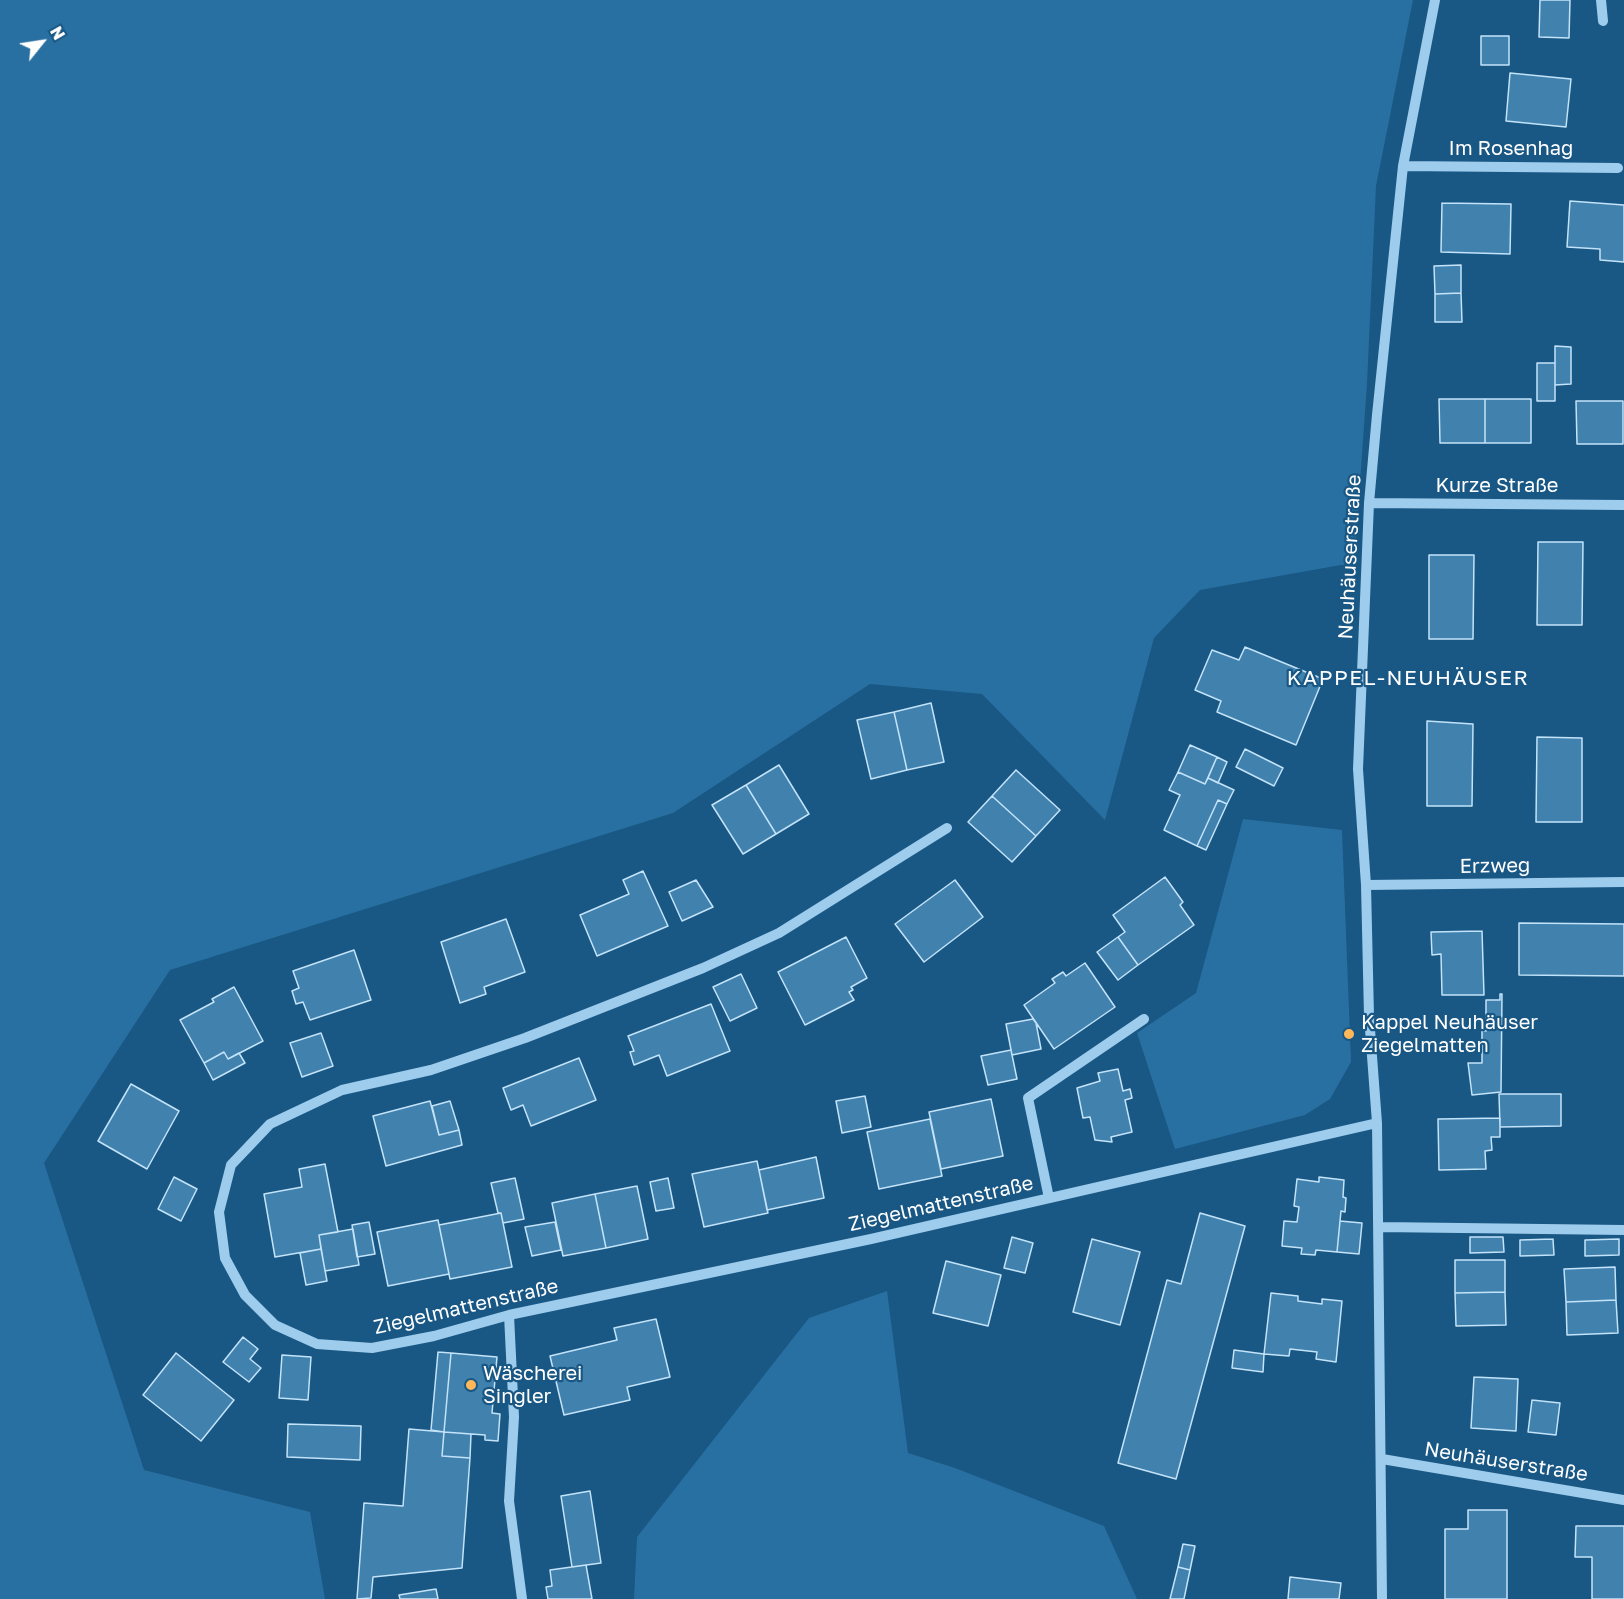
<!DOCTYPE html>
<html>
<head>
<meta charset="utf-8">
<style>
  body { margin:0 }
  #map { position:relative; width:1624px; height:1599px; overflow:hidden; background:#195784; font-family:"Golos Text",sans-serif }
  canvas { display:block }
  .north { position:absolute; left:12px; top:12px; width:60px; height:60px; -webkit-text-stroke:4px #195784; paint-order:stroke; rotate:60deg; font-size:16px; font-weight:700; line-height:24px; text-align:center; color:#fff }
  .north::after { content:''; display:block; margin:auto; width:21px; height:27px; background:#fff; clip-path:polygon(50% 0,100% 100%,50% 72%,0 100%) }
</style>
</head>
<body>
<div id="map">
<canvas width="1624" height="1599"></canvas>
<div class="north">N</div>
</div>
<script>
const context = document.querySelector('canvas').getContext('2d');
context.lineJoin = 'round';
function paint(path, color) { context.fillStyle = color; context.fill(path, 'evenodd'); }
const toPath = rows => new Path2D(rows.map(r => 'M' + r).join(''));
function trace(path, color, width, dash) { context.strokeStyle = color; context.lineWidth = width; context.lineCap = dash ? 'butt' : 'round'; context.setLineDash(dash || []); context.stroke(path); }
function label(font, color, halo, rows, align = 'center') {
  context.font = font + ' "Golos Text",sans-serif'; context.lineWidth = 4.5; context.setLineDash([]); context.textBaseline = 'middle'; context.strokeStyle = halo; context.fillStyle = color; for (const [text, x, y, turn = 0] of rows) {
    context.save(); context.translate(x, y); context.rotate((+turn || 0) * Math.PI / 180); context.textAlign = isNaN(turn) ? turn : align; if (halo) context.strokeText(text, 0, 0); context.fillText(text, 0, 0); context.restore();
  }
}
paint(toPath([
  [0,0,1413,0,1376,186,1367,384,1354,567,1341,565,1200,590,1154,638,1105,820,982,694,870,684,673,813,170,970,44,1163,144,1470,310,1512,325,1599,0,1599],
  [1243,819,1342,830,1351,1062,1330,1099,1305,1115,1175,1149,1137,1033,1196,993],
  [887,1291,908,1453,955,1468,1104,1526,1137,1599,634,1599,637,1537,809,1318]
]), '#2870a1');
const building = toPath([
  [1540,0,1570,0,1569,38,1539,37,1540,0],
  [1481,36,1509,36,1509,65,1481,65,1481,36],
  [1510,73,1571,79,1566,127,1506,121,1510,73],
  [1570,201,1624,205,1624,262,1600,260,1600,249,1567,247,1570,201],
  [1442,203,1511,204,1510,254,1441,252,1442,203],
  [1461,265,1461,293,1435,294,1434,266,1461,265],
  [1461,293,1462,322,1435,322,1435,294,1461,293],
  [1555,346,1571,347,1571,384,1555,385,1555,346],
  [1537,363,1555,363,1555,401,1537,401,1537,363],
  [1439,399,1485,399,1485,443,1440,443,1439,399],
  [1485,399,1531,399,1531,443,1485,443,1485,399],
  [1576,401,1623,401,1623,444,1577,444,1576,401],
  [1538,542,1583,542,1582,625,1537,625,1538,542],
  [1429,555,1474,555,1473,639,1429,639,1429,555],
  [1245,647,1323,679,1296,745,1217,712,1221,701,1195,690,1212,650,1239,660,1245,647],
  [931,703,944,762,907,770,894,712,931,703],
  [894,712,907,770,871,779,857,720,894,712],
  [1427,721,1473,724,1472,806,1427,806,1427,721],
  [1537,737,1582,738,1582,822,1536,822,1537,737],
  [1190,745,1217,757,1205,784,1178,772,1190,745],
  [1245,749,1283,768,1274,786,1236,767,1245,749],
  [1217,757,1227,762,1218,783,1208,778,1217,757],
  [779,765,809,814,776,834,746,785,779,765],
  [1016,770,1060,810,1036,836,992,796,1016,770],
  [1178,772,1205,784,1208,778,1234,790,1227,804,1218,800,1197,846,1164,830,1180,795,1169,790,1178,772],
  [746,785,776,834,743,854,712,805,746,785],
  [992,796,1036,836,1012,862,968,822,992,796],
  [1218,800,1227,804,1206,850,1197,846,1218,800],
  [643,871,668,926,597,956,580,915,629,894,623,880,643,871],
  [1165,877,1183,902,1180,905,1194,925,1138,965,1118,937,1125,932,1113,915,1165,877],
  [696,880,713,907,682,921,669,892,696,880],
  [955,880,983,917,924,962,895,924,955,880],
  [506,919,525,972,484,987,486,994,460,1003,441,942,506,919],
  [1519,923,1624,924,1624,976,1519,975,1519,923],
  [1482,931,1484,995,1442,995,1441,954,1432,955,1431,932,1482,931],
  [846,937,867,978,851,987,853,990,849,992,854,1000,805,1025,778,972,846,937],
  [1118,937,1138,965,1118,980,1097,952,1118,937],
  [354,950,371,1000,310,1020,303,1002,296,1004,292,991,299,988,293,971,354,950],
  [1085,963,1115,1007,1054,1049,1024,1005,1055,983,1052,979,1063,972,1066,976,1085,963],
  [741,974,757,1008,730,1021,713,987,741,974],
  [234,987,263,1041,228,1059,224,1052,204,1063,180,1020,214,1002,212,999,234,987],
  [1500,994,1502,994,1501,1092,1472,1095,1468,1063,1482,1063,1482,1030,1486,1031,1486,1000,1500,1000,1500,994],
  [711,1004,730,1051,667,1076,659,1055,634,1065,630,1052,634,1051,628,1036,711,1004],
  [1033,1019,1036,1023,1041,1049,1012,1055,1006,1024,1033,1019],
  [321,1033,333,1066,302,1077,290,1043,321,1033],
  [1011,1050,1017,1079,988,1085,981,1056,1011,1050],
  [224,1052,228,1059,239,1053,245,1063,213,1080,204,1063,224,1052],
  [579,1058,596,1100,531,1126,523,1105,511,1110,503,1088,579,1058],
  [1118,1069,1123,1091,1130,1089,1132,1098,1125,1100,1132,1132,1111,1137,1112,1142,1095,1140,1090,1117,1083,1118,1077,1088,1100,1081,1098,1073,1118,1069],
  [131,1084,179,1111,147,1169,98,1141,131,1084],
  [1499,1094,1561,1094,1561,1126,1500,1127,1499,1094],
  [865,1096,871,1127,842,1133,836,1101,865,1096],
  [991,1099,1003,1156,941,1169,929,1112,991,1099],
  [430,1101,439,1135,459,1130,462,1145,386,1166,373,1116,430,1101],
  [450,1101,459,1130,439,1135,432,1106,450,1101],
  [1500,1118,1500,1137,1491,1137,1492,1150,1485,1151,1486,1169,1439,1170,1438,1119,1500,1118],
  [930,1119,942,1176,879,1189,867,1132,930,1119],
  [816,1157,824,1198,767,1210,759,1170,816,1157],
  [757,1161,768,1213,704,1227,692,1174,757,1161],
  [325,1164,338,1232,319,1235,321,1249,275,1257,264,1194,302,1187,299,1169,325,1164],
  [174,1177,197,1189,181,1221,158,1209,174,1177],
  [1319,1177,1344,1180,1343,1197,1346,1198,1345,1212,1341,1211,1337,1252,1316,1250,1315,1255,1301,1254,1302,1248,1282,1246,1284,1221,1297,1222,1299,1207,1294,1206,1297,1179,1319,1182,1319,1177],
  [515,1178,524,1219,503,1223,501,1213,498,1213,491,1183,515,1178],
  [668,1178,674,1208,656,1211,650,1182,668,1178],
  [637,1186,648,1239,606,1248,595,1194,637,1186],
  [595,1194,606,1248,563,1256,552,1203,595,1194],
  [501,1213,512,1267,450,1279,439,1225,501,1213],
  [1200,1213,1245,1226,1176,1479,1118,1463,1167,1280,1181,1284,1200,1213],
  [438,1220,449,1274,388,1286,377,1232,438,1220],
  [1340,1221,1362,1223,1359,1254,1337,1252,1340,1221],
  [369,1222,375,1254,357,1257,352,1225,369,1222],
  [555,1222,561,1250,532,1256,525,1227,555,1222],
  [353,1229,359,1265,325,1271,319,1235,353,1229],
  [1012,1237,1033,1243,1025,1273,1004,1268,1012,1237],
  [1470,1237,1503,1237,1504,1252,1470,1253,1470,1237],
  [1092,1239,1140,1252,1120,1325,1073,1312,1092,1239],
  [1553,1239,1554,1255,1520,1256,1520,1240,1553,1239],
  [1619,1239,1619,1255,1585,1256,1585,1240,1619,1239],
  [321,1249,327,1281,306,1285,300,1253,321,1249],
  [1455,1260,1505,1260,1505,1292,1455,1293,1455,1260],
  [946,1261,1001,1275,988,1326,933,1313,946,1261],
  [1615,1267,1616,1300,1566,1302,1564,1269,1615,1267],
  [1505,1292,1506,1325,1456,1326,1455,1293,1505,1292],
  [1271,1293,1298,1296,1298,1301,1322,1304,1322,1299,1342,1301,1336,1362,1316,1359,1317,1352,1290,1349,1289,1356,1264,1354,1271,1293],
  [1616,1300,1618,1333,1567,1335,1566,1302,1616,1300],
  [656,1319,670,1377,627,1387,630,1400,564,1415,550,1356,617,1340,614,1328,656,1319],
  [243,1337,258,1349,250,1359,261,1368,249,1382,223,1362,243,1337],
  [1234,1350,1264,1354,1263,1372,1232,1368,1234,1350],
  [438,1352,451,1353,444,1432,431,1430,438,1352],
  [176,1353,234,1400,201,1441,143,1395,176,1353],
  [451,1353,497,1357,492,1413,500,1414,498,1441,485,1440,485,1435,444,1432,451,1353],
  [282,1355,311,1357,308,1400,279,1398,282,1355],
  [1474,1377,1518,1379,1516,1431,1471,1428,1474,1377],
  [1532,1400,1560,1403,1556,1435,1528,1432,1532,1400],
  [288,1424,361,1426,360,1460,287,1457,288,1424],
  [409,1429,444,1432,442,1456,470,1458,462,1568,373,1577,371,1598,357,1599,364,1503,403,1506,409,1429],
  [444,1432,471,1434,470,1458,442,1456,444,1432],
  [590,1491,601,1563,572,1567,561,1496,590,1491],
  [1468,1510,1507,1510,1507,1599,1445,1599,1445,1529,1468,1529,1468,1510],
  [1576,1526,1624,1526,1624,1599,1592,1599,1592,1557,1575,1557,1576,1526],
  [1183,1544,1195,1546,1190,1570,1178,1567,1183,1544],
  [586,1565,592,1599,548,1599,546,1587,552,1586,550,1570,586,1565],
  [1178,1567,1190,1570,1184,1599,1170,1599,1178,1567],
  [1290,1577,1341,1583,1339,1599,1288,1599,1290,1577],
  [436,1589,438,1599,400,1599,399,1595,436,1589]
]);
paint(building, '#4181ae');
trace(building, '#c3e3f9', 1.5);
trace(toPath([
  [1601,0,1603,21],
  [1403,166,1618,168],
  [1369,503,1624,505],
  [947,828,779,933,703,968,525,1038,431,1070,342,1090,270,1124,231,1165,219,1212,225,1258,245,1295,275,1325,317,1344,372,1348,434,1336,509,1315,871,1239,1377,1123],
  [1366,885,1624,882],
  [1049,1198,1028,1098,1144,1019],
  [1380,1227,1624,1230],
  [509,1315,514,1417,509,1501,522,1599],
  [1382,1459,1624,1500],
  [1382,1599,1377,1123,1369,1016,1366,885,1358,769,1369,503,1377,415,1403,166,1435,0]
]), '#9eccec', 10);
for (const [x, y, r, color] of [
  [1349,1034,6,"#ffb859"],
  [471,1385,6,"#ffb859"]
]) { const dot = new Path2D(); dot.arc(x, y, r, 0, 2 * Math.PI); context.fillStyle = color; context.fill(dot); trace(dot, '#195784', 2); }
label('20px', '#fff', '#195784', [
  ["Im Rosenhag",1511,149],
  ["Kurze Straße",1497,486],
  ["Neuhäuserstraße",1350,557,-87],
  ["Erzweg",1495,866,-1],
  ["Ziegelmattenstraße",941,1204,-13],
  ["Ziegelmattenstraße",466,1307,-13],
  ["Neuhäuserstraße",1506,1462,9]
]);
label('20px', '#fff', '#195784', [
  ["Kappel Neuhäuser",1361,1023],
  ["Ziegelmatten",1361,1046],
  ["Wäscherei",483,1374],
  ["Singler",483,1397]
], 'left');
context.letterSpacing = '1.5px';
label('21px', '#fff', '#195784', [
  ["KAPPEL-NEUHÄUSER",1408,678]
]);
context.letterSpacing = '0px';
</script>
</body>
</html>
